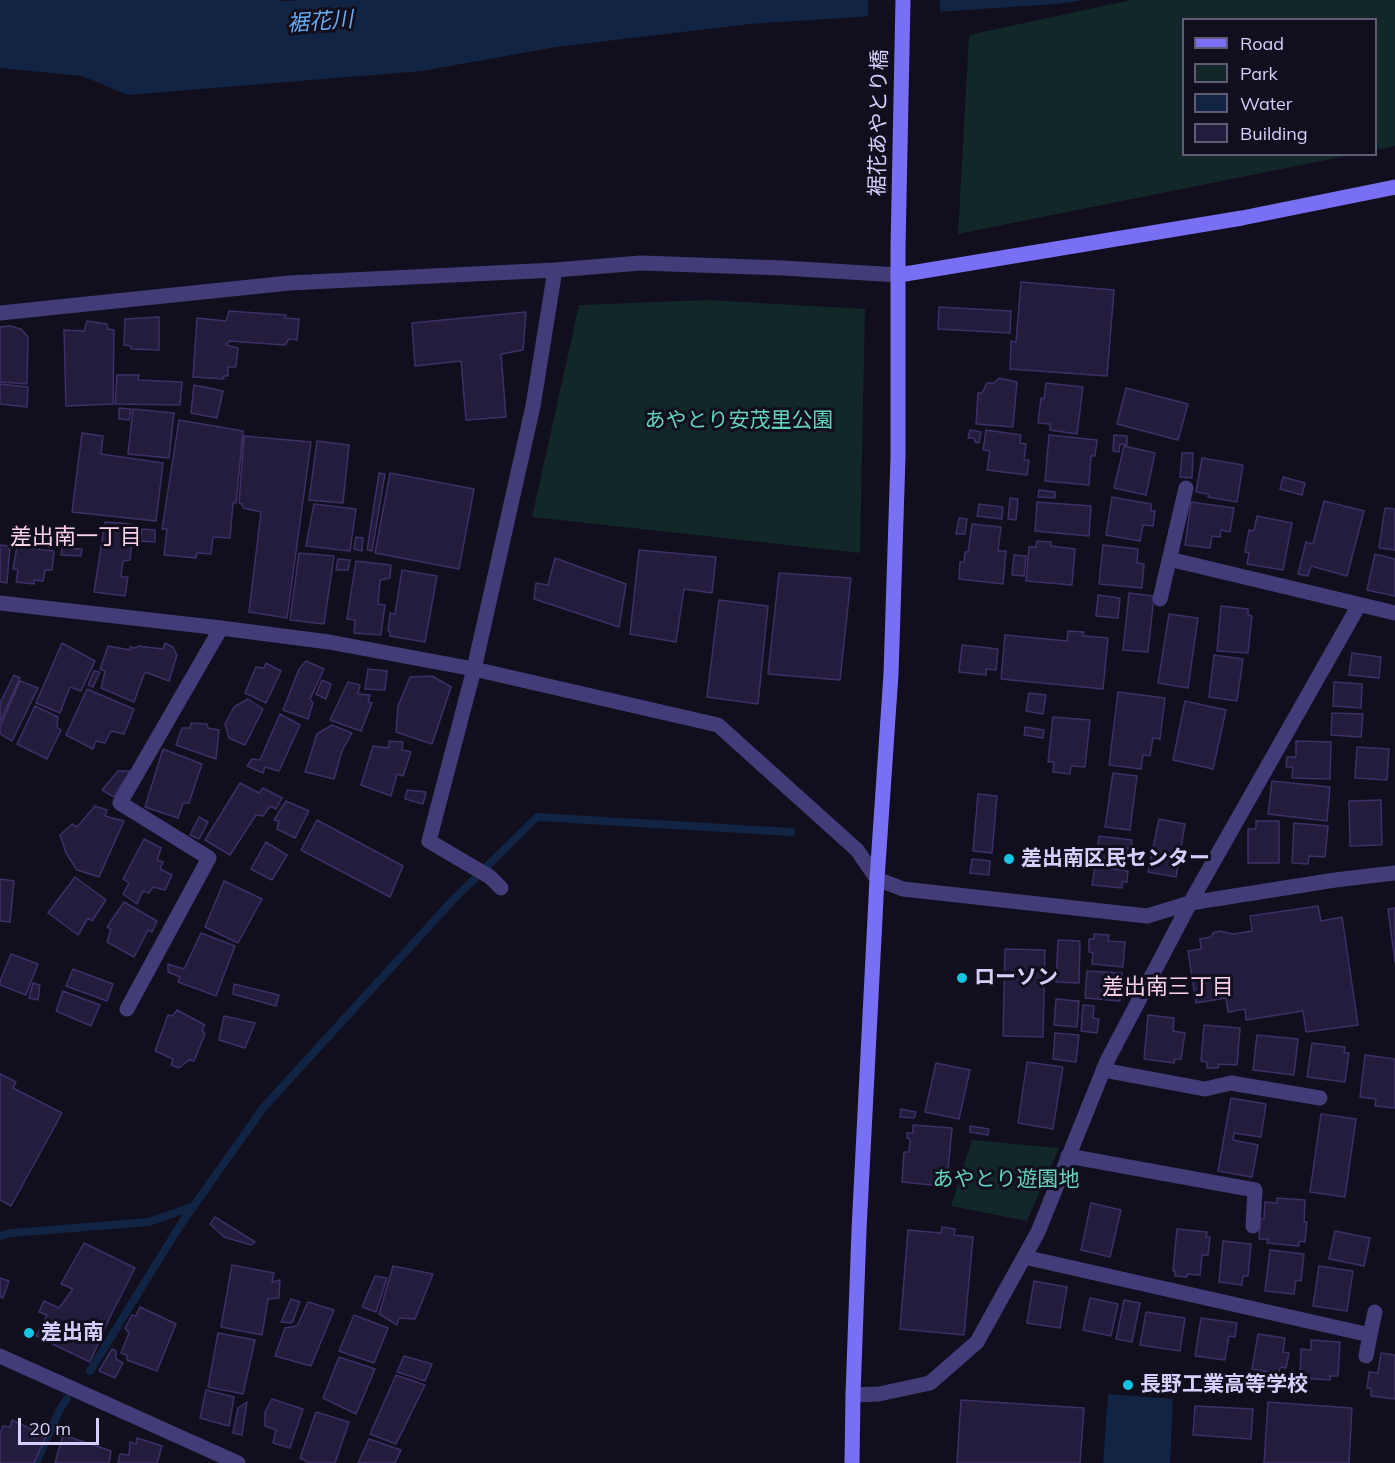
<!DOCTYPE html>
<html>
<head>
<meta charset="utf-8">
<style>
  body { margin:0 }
  #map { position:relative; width:1395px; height:1463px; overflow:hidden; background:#110e1e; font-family:Mulish,sans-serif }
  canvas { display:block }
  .legend { position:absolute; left:1182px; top:18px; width:195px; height:138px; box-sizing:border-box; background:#110e1e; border:2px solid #605b76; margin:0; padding:8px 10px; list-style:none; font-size:18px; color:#d6cffb }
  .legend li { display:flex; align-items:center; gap:12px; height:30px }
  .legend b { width:30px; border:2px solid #605b76 }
  .scale { position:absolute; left:18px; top:1418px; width:81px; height:27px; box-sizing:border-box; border:3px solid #d6cffb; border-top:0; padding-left:8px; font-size:18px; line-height:21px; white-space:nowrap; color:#d6cffb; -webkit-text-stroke:4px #110e1e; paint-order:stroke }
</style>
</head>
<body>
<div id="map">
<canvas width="1395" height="1463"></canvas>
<ul class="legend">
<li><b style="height:8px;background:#786ff2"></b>Road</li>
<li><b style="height:16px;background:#122727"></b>Park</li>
<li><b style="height:16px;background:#122443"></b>Water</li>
<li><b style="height:16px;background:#241c3d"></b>Building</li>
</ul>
<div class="scale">20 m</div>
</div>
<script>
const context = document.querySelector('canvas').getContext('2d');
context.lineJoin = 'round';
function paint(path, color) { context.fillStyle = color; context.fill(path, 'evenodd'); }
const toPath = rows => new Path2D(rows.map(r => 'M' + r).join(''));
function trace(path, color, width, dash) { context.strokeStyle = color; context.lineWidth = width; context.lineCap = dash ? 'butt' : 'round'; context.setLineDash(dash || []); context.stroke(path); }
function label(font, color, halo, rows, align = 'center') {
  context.font = font + ' Mulish,"Noto Sans JP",sans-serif'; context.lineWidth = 6; context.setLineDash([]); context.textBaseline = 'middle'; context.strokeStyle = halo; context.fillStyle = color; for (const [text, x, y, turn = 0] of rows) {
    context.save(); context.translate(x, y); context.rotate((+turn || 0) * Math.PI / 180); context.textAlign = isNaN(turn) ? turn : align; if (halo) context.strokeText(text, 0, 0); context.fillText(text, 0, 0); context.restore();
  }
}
paint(toPath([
  [1131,0,1395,0,1395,146,1376,150,1376,20,1184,20,1184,154,1351,155,958,234,969,35],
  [708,300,865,309,860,553,532,517,579,305],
  [972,1140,1059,1148,1027,1221,951,1206]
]), '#122727');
paint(toPath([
  [0,0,280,0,329,22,420,16,435,0,1084,0,1058,4,750,24,556,47,422,71,128,95,82,76,0,68],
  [1108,1394,1173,1399,1170,1463,1103,1463]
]), '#122443');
paint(toPath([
  [868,0,940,0,940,15,868,20]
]), '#110e1e');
trace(toPath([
  [0,1236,11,1233,149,1222,194,1206],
  [90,1371,179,1227,263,1108,452,901,537,817,791,832],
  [36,1463,60,1409,67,1399]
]), '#122443', 8);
trace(toPath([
  [271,26,486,12]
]), '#122443', 48);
const building = toPath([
  [1021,282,1114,290,1107,376,1010,369,1011,341,1016,342,1021,282],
  [939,307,1011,311,1010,333,938,329,939,307],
  [229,311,286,315,285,318,299,319,297,340,289,339,285,345,229,341,226,345,238,348,236,367,228,367,228,376,223,376,224,379,193,377,197,318,226,321,229,311],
  [526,312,523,350,501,354,506,417,466,420,461,361,415,366,412,323,526,312],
  [159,317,159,350,131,349,131,346,124,345,125,319,159,317],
  [87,321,107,324,108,329,114,330,113,404,66,406,64,330,84,331,87,321],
  [10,326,21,329,28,337,27,384,0,382,0,327,10,326],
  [117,375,139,375,138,380,182,382,180,405,115,404,117,375],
  [999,378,1017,382,1013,427,976,424,978,393,982,393,987,383,994,383,999,378],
  [1046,383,1083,387,1077,434,1050,430,1050,424,1038,423,1041,398,1044,399,1046,383],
  [0,384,28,387,27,407,0,404,0,384],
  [194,385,223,391,217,418,191,413,194,385],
  [1126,388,1188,404,1178,440,1117,424,1126,388],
  [119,408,131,409,129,420,119,419,119,408],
  [133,409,174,413,169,458,128,454,133,409],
  [179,420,243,431,236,503,233,503,230,538,213,537,211,554,197,553,196,558,164,555,167,529,162,529,179,420],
  [970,430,981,432,979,443,975,442,974,438,968,438,970,430],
  [986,430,1021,435,1020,443,1026,444,1024,460,1029,460,1027,475,987,470,990,451,983,450,986,430],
  [82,433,103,436,101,454,163,463,156,521,72,512,82,433],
  [1049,435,1097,440,1095,456,1091,456,1089,485,1045,481,1049,435],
  [1114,435,1127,436,1127,445,1120,444,1119,452,1113,451,1114,435],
  [244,436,311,442,287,618,249,612,261,512,243,508,242,504,239,503,244,436],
  [317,441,349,445,343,503,309,500,317,441],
  [1124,446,1155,453,1146,495,1114,488,1124,446],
  [1182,453,1193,453,1192,478,1180,477,1182,453],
  [1202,458,1243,465,1237,502,1208,497,1209,494,1196,492,1202,458],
  [379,473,385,474,372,551,367,550,379,473],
  [390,473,474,489,459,569,375,553,390,473],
  [1283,477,1305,483,1302,495,1280,489,1283,477],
  [1039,490,1055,492,1055,498,1038,497,1039,490],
  [1112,497,1151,504,1151,511,1155,511,1153,526,1143,525,1140,541,1106,535,1112,497],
  [1010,498,1018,499,1016,520,1008,519,1010,498],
  [1324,501,1364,511,1347,576,1311,566,1308,576,1298,574,1306,542,1313,544,1324,501],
  [1037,502,1091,506,1089,536,1035,531,1037,502],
  [1191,502,1234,508,1230,532,1221,530,1220,537,1212,536,1210,548,1185,545,1191,502],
  [314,504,356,509,350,551,306,546,314,504],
  [979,504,1003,507,1002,519,977,516,979,504],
  [1385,508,1395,509,1395,550,1379,548,1385,508],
  [1257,516,1292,523,1283,570,1247,564,1249,553,1245,552,1249,530,1254,531,1257,516],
  [959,518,967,519,965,534,956,534,959,518],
  [105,522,131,524,129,541,132,541,130,560,123,561,121,577,128,577,125,596,94,592,105,522],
  [972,524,1001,527,998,551,1006,551,1003,584,959,579,960,562,964,562,965,552,968,552,972,524],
  [142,529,155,530,155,542,140,541,142,529],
  [356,537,363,538,362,551,354,549,356,537],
  [1037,541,1051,542,1051,546,1075,549,1072,585,1026,581,1029,547,1036,547,1037,541],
  [0,545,10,546,7,583,0,582,0,545],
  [1103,545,1138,549,1137,563,1144,564,1142,588,1099,584,1103,545],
  [17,547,54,551,52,570,45,570,43,581,34,580,34,584,16,582,18,570,13,569,17,547],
  [62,548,82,549,81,556,61,555,62,548],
  [639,550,716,557,712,593,684,589,676,642,630,634,639,550],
  [299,553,334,556,324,624,290,620,299,553],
  [1375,554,1395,559,1395,596,1367,590,1375,554],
  [1014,555,1026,556,1024,576,1012,575,1014,555],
  [555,558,626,584,619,627,534,599,536,583,548,585,555,558],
  [338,559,350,560,348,570,336,570,338,559],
  [356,561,391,565,390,578,380,580,378,604,385,605,381,635,354,633,355,620,347,619,356,561],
  [402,570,437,576,425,642,390,636,390,631,388,631,390,613,395,614,402,570],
  [779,573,851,578,840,680,768,674,779,573],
  [1129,593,1154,596,1148,652,1123,650,1129,593],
  [1098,595,1120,598,1118,618,1096,616,1098,595],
  [719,600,768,606,758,704,707,697,719,600],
  [1221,606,1248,609,1248,615,1252,616,1248,653,1217,651,1221,606],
  [1169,614,1198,618,1188,688,1158,683,1169,614],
  [1068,631,1084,632,1083,636,1108,638,1103,689,1001,679,1005,635,1067,641,1068,631],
  [62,643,95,661,81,691,70,687,60,713,36,703,62,643],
  [165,643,173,647,177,655,169,681,145,672,134,702,101,688,105,671,100,669,108,646,130,650,130,647,137,648,138,646,163,649,165,643],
  [962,645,998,649,996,670,986,669,986,675,959,672,962,645],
  [1352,653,1381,657,1379,678,1349,675,1352,653],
  [1214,655,1243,659,1237,701,1209,697,1214,655],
  [306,661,324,669,310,699,313,703,308,719,283,710,299,669,306,661],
  [266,663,281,671,266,703,245,693,256,667,264,668,266,663],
  [368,669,387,671,385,690,365,689,368,669],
  [94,671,100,672,93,687,88,685,94,671],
  [14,675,20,678,0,722,0,703,14,675],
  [432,676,451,687,432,744,396,732,398,706,410,677,432,676],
  [322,680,331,684,326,699,316,694,322,680],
  [20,681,38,688,12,741,0,734,0,727,20,681],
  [348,682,360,685,358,694,370,695,368,702,372,703,361,731,330,720,348,682],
  [1334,682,1362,684,1361,708,1333,706,1334,682],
  [87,689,134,709,124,734,111,731,105,743,96,741,93,749,66,735,87,689],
  [1118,692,1165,698,1160,739,1153,738,1150,756,1143,755,1141,769,1109,765,1118,692],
  [1029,693,1046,695,1043,714,1026,711,1029,693],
  [248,699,263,709,245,745,229,738,225,724,234,707,248,699],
  [1185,701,1226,710,1213,769,1173,760,1185,701],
  [35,706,58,717,57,727,61,730,47,759,17,744,35,706],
  [1332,713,1363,714,1361,737,1331,735,1332,713],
  [280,714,300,725,279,771,265,767,263,773,247,766,252,759,260,760,280,714],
  [1053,717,1090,720,1085,767,1071,766,1070,774,1053,772,1054,762,1048,762,1053,717],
  [191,723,207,724,208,728,219,730,216,759,176,745,182,728,190,728,191,723],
  [332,725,352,733,342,751,334,779,305,772,317,734,332,725],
  [1025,727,1044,730,1043,738,1024,735,1025,727],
  [389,741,403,742,402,750,411,752,403,776,397,774,391,796,361,785,373,746,389,748,389,741],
  [1296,741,1331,742,1330,779,1292,778,1293,767,1286,767,1287,757,1296,757,1296,741],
  [1357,747,1389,749,1387,780,1355,778,1357,747],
  [163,749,202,764,189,803,183,803,178,818,145,807,163,749],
  [118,771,130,771,114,797,102,790,118,771],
  [1113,773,1137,776,1130,830,1105,827,1113,773],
  [1272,781,1330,787,1327,821,1268,814,1272,781],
  [240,783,259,793,263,788,282,798,276,809,270,806,263,816,256,815,230,855,205,840,240,783],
  [407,790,426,792,423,804,405,799,407,790],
  [978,794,997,796,992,853,973,851,978,794],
  [1381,800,1382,845,1350,846,1349,801,1381,800],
  [286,801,309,811,295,838,277,829,279,821,274,820,286,801],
  [95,806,107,810,105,816,124,821,99,877,77,870,66,853,60,835,72,824,77,827,95,806],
  [199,817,208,822,199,839,190,835,199,817],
  [1159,819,1185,824,1176,877,1148,872,1159,819],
  [317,820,403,866,390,897,301,850,317,820],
  [1256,821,1279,821,1279,863,1248,863,1248,829,1256,829,1256,821],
  [1294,823,1328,826,1325,857,1309,856,1308,864,1292,863,1294,823],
  [1099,836,1132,840,1131,849,1127,848,1125,860,1097,857,1099,836],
  [144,839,161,848,157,860,163,862,160,869,172,875,165,890,153,887,149,893,143,891,137,904,123,894,129,883,123,879,144,839],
  [266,842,287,855,272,880,251,869,266,842],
  [972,859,990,861,989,875,970,873,972,859],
  [1095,866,1128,871,1127,882,1122,882,1122,888,1092,885,1095,866],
  [75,877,106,900,92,921,88,918,78,935,48,913,75,877],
  [0,879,14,881,10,922,0,921,0,879],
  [224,881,262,899,238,943,205,927,224,881],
  [124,902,157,921,152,932,148,930,134,957,107,942,111,929,107,927,124,902],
  [1318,906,1321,921,1342,917,1358,1025,1306,1032,1303,1011,1246,1020,1245,1009,1228,1012,1226,998,1196,1003,1188,951,1201,949,1200,939,1211,937,1213,933,1220,931,1233,934,1252,931,1250,916,1318,906],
  [1395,908,1395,962,1388,909,1395,908],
  [201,933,235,946,216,996,178,982,180,977,168,972,168,964,184,969,201,933],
  [1094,934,1109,935,1108,941,1125,942,1123,967,1092,964,1093,953,1089,952,1089,939,1094,939,1094,934],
  [1058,940,1080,941,1079,983,1056,982,1058,940],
  [1005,949,1045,950,1043,1037,1003,1036,1005,949],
  [11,954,38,964,26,995,0,985,0,981,11,954],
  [73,969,113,984,107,1001,66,986,73,969],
  [1087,971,1122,973,1120,1001,1085,998,1087,971],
  [33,983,40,985,38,1000,29,998,33,983],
  [234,984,279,995,276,1006,233,994,234,984],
  [63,991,100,1005,91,1026,56,1011,63,991],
  [1056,999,1079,1001,1077,1027,1054,1025,1056,999],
  [1083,1005,1094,1006,1093,1018,1099,1019,1097,1033,1081,1031,1083,1005],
  [177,1010,205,1025,202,1030,205,1034,194,1061,189,1060,179,1068,171,1065,173,1059,155,1051,168,1015,173,1016,177,1010],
  [1148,1015,1174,1018,1173,1031,1185,1033,1181,1059,1175,1059,1174,1063,1144,1059,1148,1015],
  [224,1016,255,1023,245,1048,219,1040,224,1016],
  [1204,1025,1240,1028,1237,1065,1219,1064,1218,1068,1207,1068,1207,1062,1201,1061,1204,1025],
  [1055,1033,1079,1035,1076,1062,1053,1059,1055,1033],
  [1257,1035,1298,1039,1294,1075,1253,1070,1257,1035],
  [1312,1043,1345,1047,1344,1053,1349,1053,1345,1082,1307,1077,1312,1043],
  [1365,1055,1395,1059,1395,1108,1375,1106,1376,1099,1360,1097,1365,1055],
  [1027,1062,1063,1067,1053,1129,1018,1123,1027,1062],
  [936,1063,970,1070,959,1119,925,1112,936,1063],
  [0,1074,16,1082,13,1088,62,1113,11,1206,0,1200,0,1074],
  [1231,1098,1266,1104,1261,1137,1234,1133,1233,1140,1258,1145,1252,1177,1218,1171,1231,1098],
  [901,1109,916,1112,914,1118,900,1117,901,1109],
  [1321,1114,1356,1119,1345,1197,1310,1192,1321,1114],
  [913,1125,952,1128,948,1170,942,1170,941,1186,902,1182,904,1152,909,1152,910,1139,907,1138,907,1133,913,1133,913,1125],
  [970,1126,989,1129,988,1135,970,1132,970,1126],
  [1277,1198,1305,1200,1304,1222,1307,1222,1305,1242,1299,1241,1299,1246,1267,1243,1268,1239,1259,1239,1260,1219,1264,1219,1265,1202,1277,1203,1277,1198],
  [1091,1203,1121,1210,1110,1257,1081,1250,1091,1203],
  [215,1217,255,1242,251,1245,224,1237,210,1224,215,1217],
  [942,1227,955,1229,954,1235,973,1237,964,1335,900,1329,908,1230,941,1233,942,1227],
  [1177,1229,1207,1232,1206,1237,1210,1237,1208,1255,1202,1255,1200,1275,1187,1274,1187,1277,1175,1276,1175,1271,1173,1271,1177,1229],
  [1335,1231,1370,1238,1364,1266,1329,1259,1335,1231],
  [1223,1241,1251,1244,1248,1276,1243,1276,1242,1285,1219,1282,1223,1241],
  [84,1243,135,1268,110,1317,90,1362,36,1336,47,1315,39,1312,44,1301,59,1308,73,1289,61,1284,84,1243],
  [1270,1250,1304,1254,1301,1281,1296,1280,1294,1294,1265,1291,1270,1250],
  [232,1265,274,1273,272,1282,280,1280,279,1298,268,1299,262,1335,221,1327,232,1265],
  [393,1266,433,1274,415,1319,399,1318,397,1325,379,1314,393,1266],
  [1319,1266,1353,1271,1347,1311,1313,1306,1319,1266],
  [375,1276,387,1278,376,1312,362,1307,375,1276],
  [0,1278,9,1281,3,1298,0,1297,0,1278],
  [1034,1281,1067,1287,1060,1328,1027,1323,1034,1281],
  [1090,1298,1118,1304,1111,1336,1083,1330,1090,1298],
  [291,1299,300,1302,292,1323,281,1322,291,1299],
  [1124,1300,1140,1303,1132,1342,1116,1339,1124,1300],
  [308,1302,334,1310,311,1366,275,1356,285,1328,297,1326,308,1302],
  [140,1307,176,1324,157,1371,127,1360,127,1355,121,1353,129,1333,125,1328,132,1315,136,1316,140,1307],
  [1146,1312,1185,1318,1180,1351,1140,1345,1146,1312],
  [354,1315,388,1328,374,1363,339,1351,354,1315],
  [1201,1318,1237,1323,1235,1337,1229,1336,1225,1360,1195,1356,1201,1318],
  [218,1333,255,1340,243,1394,208,1387,218,1333],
  [1258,1334,1285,1338,1283,1352,1289,1353,1286,1368,1280,1367,1279,1374,1252,1369,1258,1334],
  [1311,1340,1340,1342,1338,1376,1330,1376,1330,1380,1303,1378,1303,1380,1300,1380,1301,1349,1311,1350,1311,1340],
  [112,1349,116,1351,116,1359,123,1363,115,1378,99,1371,112,1349],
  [1381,1353,1395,1355,1395,1399,1371,1396,1371,1388,1367,1388,1369,1372,1378,1373,1381,1353],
  [404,1356,432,1364,425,1381,397,1372,404,1356],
  [339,1357,375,1369,356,1414,323,1398,339,1357],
  [396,1375,425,1385,396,1444,370,1434,396,1375],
  [206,1390,234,1397,229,1426,200,1418,206,1390],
  [272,1399,303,1409,290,1448,273,1443,276,1430,265,1426,265,1412,272,1399],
  [961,1400,1084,1408,1080,1463,957,1463,961,1400],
  [247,1402,242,1435,233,1433,238,1408,247,1402],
  [1268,1402,1352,1408,1349,1463,1264,1463,1268,1402],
  [1195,1406,1253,1409,1251,1439,1193,1435,1195,1406],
  [316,1412,349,1422,335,1463,310,1463,300,1458,316,1412],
  [12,1420,46,1436,34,1463,0,1463,0,1434,3,1426,10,1427,12,1420],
  [63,1435,111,1451,109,1463,55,1463,63,1435],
  [137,1438,162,1446,157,1463,118,1463,120,1454,129,1455,130,1442,136,1444,137,1438],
  [369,1439,401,1450,395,1463,358,1463,369,1439]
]);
paint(building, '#241c3d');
trace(building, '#3d3067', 1.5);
trace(toPath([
  [0,313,289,283,555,270,641,263,783,268,899,275],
  [1169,559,1395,613],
  [1160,599,1186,488],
  [0,603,221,628,329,642,474,669,718,725,857,850,877,879,903,889,1147,916,1190,903,1335,880,1395,873],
  [501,888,490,877,429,841,474,669,533,406,555,270],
  [127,1009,209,858,120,803,221,628],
  [1103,1070,1205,1089,1231,1083,1320,1098],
  [1068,1156,1255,1190,1253,1226],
  [1024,1257,1370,1335,1366,1356],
  [1370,1335,1375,1312],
  [0,1356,238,1463],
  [853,1395,879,1394,930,1383,977,1342,1038,1232,1107,1061,1190,903,1359,605]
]), '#423d79', 15);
trace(toPath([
  [899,275,1242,218,1395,187],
  [852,1463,853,1395,859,1230,877,879,891,674,898,457,898,248,903,0]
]), '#786ff2', 15);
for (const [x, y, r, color] of [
  [1009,859,6,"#15c4e1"],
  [962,978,6,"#15c4e1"],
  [29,1333,6,"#15c4e1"],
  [1128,1385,6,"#15c4e1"]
]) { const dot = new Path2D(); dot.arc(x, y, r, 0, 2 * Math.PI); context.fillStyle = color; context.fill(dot); trace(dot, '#110e1e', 2); }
label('21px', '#d6cffb', '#110e1e', [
  ["裾花あやとり橋",879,123,-89]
]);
label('21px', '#63d3bc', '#110e1e', [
  ["あやとり安茂里公園",739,421],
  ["あやとり遊園地",1006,1180]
]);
label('bold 21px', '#d6cffb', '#110e1e', [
  ["差出南区民センター",1021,859],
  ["ローソン",974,978],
  ["差出南",41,1333],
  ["長野工業高等学校",1140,1385]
], 'left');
label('italic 22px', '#67abf1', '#110e1e', [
  ["裾花川",320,22,-4]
]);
label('22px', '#fbd1ea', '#110e1e', [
  ["差出南一丁目",76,537],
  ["差出南三丁目",1168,987]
]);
</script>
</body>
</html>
